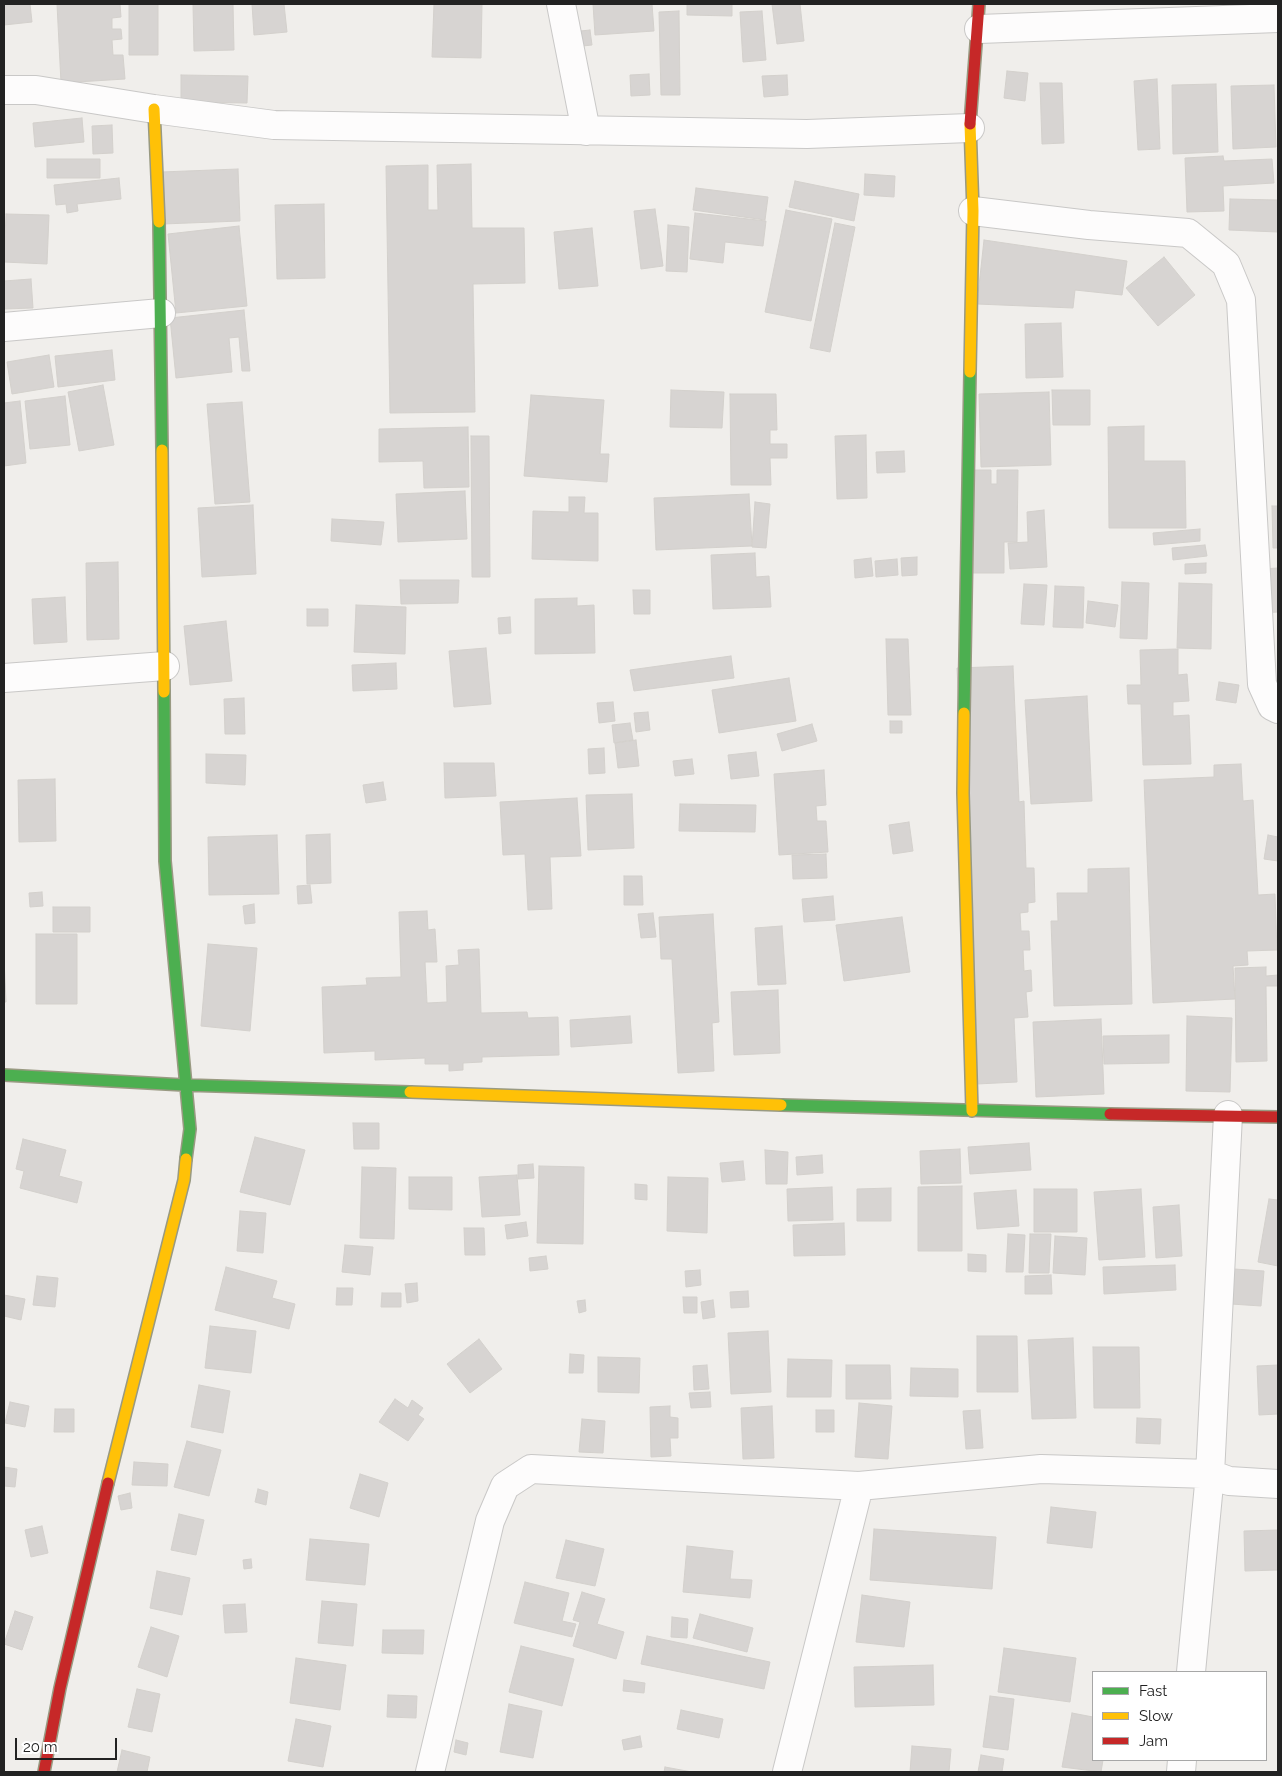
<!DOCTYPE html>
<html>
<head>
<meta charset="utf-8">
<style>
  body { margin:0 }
  #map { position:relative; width:1282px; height:1776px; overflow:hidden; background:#f0eeeb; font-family:Raleway,sans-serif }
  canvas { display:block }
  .frame { position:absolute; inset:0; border:5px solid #222; pointer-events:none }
  .legend { position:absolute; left:1092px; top:1671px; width:175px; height:90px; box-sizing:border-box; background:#fff; border:1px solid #a7a7a7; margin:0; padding:6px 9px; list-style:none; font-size:15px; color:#222 }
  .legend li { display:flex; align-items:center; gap:10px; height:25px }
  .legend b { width:25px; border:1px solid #a7a7a7 }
  .scale { position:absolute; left:15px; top:1738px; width:102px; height:22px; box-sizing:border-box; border:2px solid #222; border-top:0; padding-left:6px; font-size:15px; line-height:18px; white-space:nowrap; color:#222; -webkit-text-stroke:4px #fff; paint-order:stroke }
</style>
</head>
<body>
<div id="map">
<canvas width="1282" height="1776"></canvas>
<div class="frame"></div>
<ul class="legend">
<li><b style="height:6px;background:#4caf50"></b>Fast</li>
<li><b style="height:6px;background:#ffc107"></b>Slow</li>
<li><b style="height:6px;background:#c62828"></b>Jam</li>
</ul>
<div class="scale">20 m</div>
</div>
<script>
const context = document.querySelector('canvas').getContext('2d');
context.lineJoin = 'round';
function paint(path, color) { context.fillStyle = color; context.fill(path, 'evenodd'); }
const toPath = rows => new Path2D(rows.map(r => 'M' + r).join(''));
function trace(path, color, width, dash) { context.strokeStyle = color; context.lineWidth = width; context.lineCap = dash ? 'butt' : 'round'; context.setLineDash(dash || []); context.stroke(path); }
const building = toPath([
  [4,4,30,4,32,22,4,25,4,4],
  [57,4,120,4,121,17,112,18,112,29,121,29,122,39,112,40,113,55,123,55,125,79,61,83,57,4],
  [129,4,158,4,158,55,129,55,129,4],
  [193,4,233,4,234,50,194,51,193,4],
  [252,4,284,4,287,32,254,35,252,4],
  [434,4,482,4,481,58,432,57,434,4],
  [593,4,652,4,654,31,595,35,593,4],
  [687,4,732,4,732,16,687,15,687,4],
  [772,4,800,4,804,41,777,44,772,4],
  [679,11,680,95,661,95,659,12,679,11],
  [762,11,766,60,743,62,740,12,762,11],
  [590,30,592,45,573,47,571,32,590,30],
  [1007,71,1028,73,1025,101,1004,98,1007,71],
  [649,74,650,95,631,96,630,75,649,74],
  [181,75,248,76,247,103,181,102,181,75],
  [787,75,788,95,764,97,762,76,787,75],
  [1157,79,1160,149,1138,150,1134,81,1157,79],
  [1040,83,1062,83,1064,143,1042,144,1040,83],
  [1216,84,1218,152,1173,154,1172,85,1216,84],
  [1274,85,1276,147,1233,149,1231,86,1274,85],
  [82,118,84,142,35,147,33,123,82,118],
  [112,125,113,153,93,154,92,126,112,125],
  [1223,156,1224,161,1272,159,1274,183,1223,186,1224,211,1187,212,1185,158,1223,156],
  [47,159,100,159,100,178,47,178,47,159],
  [471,164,472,228,524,228,525,283,473,284,475,412,390,413,386,166,428,165,428,210,438,210,437,165,471,164],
  [238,169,240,221,163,224,161,172,238,169],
  [865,174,895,176,894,197,864,195,865,174],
  [119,178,121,199,77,204,78,211,67,213,66,204,56,205,54,185,119,178],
  [795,181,859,194,854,221,789,207,795,181],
  [696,188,768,197,765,220,693,210,696,188],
  [1230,199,1277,200,1278,232,1229,230,1230,199],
  [324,204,325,278,277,279,275,205,324,204],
  [655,209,663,266,641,269,634,211,655,209],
  [786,210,832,219,811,321,765,312,786,210],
  [695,213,766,221,763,246,725,242,723,263,690,259,695,213],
  [6,214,49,215,47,264,4,262,6,214],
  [835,223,855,227,830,352,810,348,835,223],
  [668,225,689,227,687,272,666,271,668,225],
  [239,226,247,306,176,313,168,234,239,226],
  [592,228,598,286,559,289,554,232,592,228],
  [984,240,1127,261,1122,295,1075,290,1073,308,977,304,984,240],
  [1164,257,1195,295,1158,326,1126,288,1164,257],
  [31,279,33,308,4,309,4,281,31,279],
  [244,310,250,371,242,371,239,337,229,338,232,372,176,378,170,318,244,310],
  [1061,323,1063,377,1026,378,1025,324,1061,323],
  [112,350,115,380,58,387,55,356,112,350],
  [49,355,54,387,12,394,7,362,49,355],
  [103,385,114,445,79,451,68,392,103,385],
  [671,390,724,392,722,428,670,427,671,390],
  [1052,390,1090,390,1090,425,1053,425,1052,390],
  [1049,392,1051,465,981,467,979,394,1049,392],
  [730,394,776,394,777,430,770,430,770,444,787,444,787,458,770,458,771,485,731,485,730,394],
  [531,395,604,400,600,454,609,454,607,482,524,476,531,395],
  [65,396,70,445,30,449,25,401,65,396],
  [20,401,26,463,4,466,4,403,20,401],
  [242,402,250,502,215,504,207,404,242,402],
  [1144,426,1144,461,1185,461,1186,528,1109,528,1108,427,1144,426],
  [468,427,469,487,424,488,423,461,379,462,379,429,468,427],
  [866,435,867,498,837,499,835,436,866,435],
  [471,436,489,436,490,577,472,577,471,436],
  [904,451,905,472,877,473,876,452,904,451],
  [972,470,991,470,991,484,997,484,997,470,1018,470,1017,542,1004,542,1004,573,971,573,972,470],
  [465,491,467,539,398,542,396,494,465,491],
  [749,494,752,546,656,550,654,498,749,494],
  [569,497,585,497,584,513,598,513,598,561,532,559,533,511,569,512,569,497],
  [755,502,770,504,766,548,752,547,755,502],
  [253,505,256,574,202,577,198,508,253,505],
  [1272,506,1278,506,1278,548,1273,548,1272,506],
  [1044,510,1047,567,1010,569,1008,543,1028,542,1027,512,1044,510],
  [332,519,384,522,381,545,331,541,332,519],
  [1200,529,1200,541,1154,545,1153,533,1200,529],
  [1205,545,1207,556,1173,560,1172,548,1205,545],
  [755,553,756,577,769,576,771,607,713,609,711,555,755,553],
  [917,557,917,575,902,576,901,558,917,557],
  [871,558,873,576,855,578,854,560,871,558],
  [897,559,898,575,876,577,875,561,897,559],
  [118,562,119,639,87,640,86,563,118,562],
  [1206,563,1206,573,1185,574,1185,564,1206,563],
  [1278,568,1278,612,1262,613,1262,569,1278,568],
  [400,580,459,580,458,603,401,604,400,580],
  [1122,582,1149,583,1147,639,1120,638,1122,582],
  [1179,583,1212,584,1211,649,1177,648,1179,583],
  [1024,584,1047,585,1044,625,1021,624,1024,584],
  [1055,586,1084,587,1083,628,1053,627,1055,586],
  [633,590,650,590,650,614,634,614,633,590],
  [65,597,67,642,34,644,32,599,65,597],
  [577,598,577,606,594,605,595,653,535,654,535,599,577,598],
  [1088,601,1118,605,1115,627,1086,623,1088,601],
  [356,605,406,607,405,654,354,652,356,605],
  [307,609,328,609,328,626,307,626,307,609],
  [510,617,511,633,499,634,498,618,510,617],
  [226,621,232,681,190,685,184,626,226,621],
  [886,639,908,639,911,715,888,715,886,639],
  [486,648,491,704,454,707,449,651,486,648],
  [1178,649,1178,675,1187,674,1189,701,1173,702,1173,716,1189,715,1191,764,1143,765,1141,704,1128,704,1127,685,1141,685,1140,650,1178,649],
  [731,656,734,678,634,691,630,670,731,656],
  [396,663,397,689,353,691,352,665,396,663],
  [1013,666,1019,802,1024,801,1026,868,1034,868,1035,902,1028,903,1028,912,1020,913,1021,931,1029,931,1030,950,1023,950,1024,971,1031,970,1032,991,1026,992,1028,1017,1014,1018,1017,1082,977,1084,957,668,1013,666],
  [789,678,796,721,719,733,712,690,789,678],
  [1219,682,1239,685,1236,703,1216,700,1219,682],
  [1087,696,1092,801,1031,804,1025,700,1087,696],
  [244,698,245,734,225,734,224,699,244,698],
  [613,702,615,721,599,723,597,703,613,702],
  [648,712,650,730,636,732,634,713,648,712],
  [890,721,902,721,902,733,890,733,890,721],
  [630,723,633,740,614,743,612,725,630,723],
  [812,724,817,741,782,751,777,734,812,724],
  [636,740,639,766,618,768,615,743,636,740],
  [604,748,605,773,589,774,588,749,604,748],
  [756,752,759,776,731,779,728,755,756,752],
  [206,754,246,755,245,785,206,783,206,754],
  [692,759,694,774,675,776,673,761,692,759],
  [444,763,494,763,496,796,445,798,444,763],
  [1241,764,1243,801,1253,800,1258,895,1275,894,1277,950,1247,951,1248,965,1233,966,1235,999,1153,1003,1144,780,1214,777,1214,765,1241,764],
  [824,770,826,805,816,806,817,821,826,821,828,852,779,855,774,774,824,770],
  [55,779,56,841,19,842,18,780,55,779],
  [383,782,386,800,366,803,363,785,383,782],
  [632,794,634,848,588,850,586,795,632,794],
  [577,798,581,856,550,857,552,909,528,910,525,854,503,855,500,802,577,798],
  [680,804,756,805,755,832,679,831,680,804],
  [909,822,913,851,893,854,889,825,909,822],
  [330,834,331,883,307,884,306,835,330,834],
  [277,835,279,894,209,895,208,837,277,835],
  [1268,835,1278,837,1278,861,1264,859,1268,835],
  [826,854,827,878,793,879,792,855,826,854],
  [1129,868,1132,1004,1054,1006,1051,921,1058,921,1057,893,1088,893,1088,869,1129,868],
  [624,876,642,876,643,905,624,905,624,876],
  [310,885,312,903,298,904,297,886,310,885],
  [42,892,43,906,30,907,29,893,42,892],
  [833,896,835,920,804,922,802,899,833,896],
  [254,904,255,923,245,924,243,906,254,904],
  [53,907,90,907,90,932,53,932,53,907],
  [427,911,428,930,435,929,437,962,425,962,427,1003,447,1002,446,966,459,965,458,950,479,949,481,1013,527,1012,528,1018,558,1017,559,1055,482,1057,482,1062,463,1063,463,1070,449,1071,449,1064,425,1064,425,1058,375,1060,375,1051,324,1053,322,987,367,985,366,978,401,977,399,912,427,911],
  [653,913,656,937,641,938,638,914,653,913],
  [713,914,719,1022,712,1023,714,1071,678,1073,672,959,661,959,659,917,713,914],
  [902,917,910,972,844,981,836,925,902,917],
  [782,926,786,984,758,985,755,928,782,926],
  [36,934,77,934,77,1004,36,1004,36,934],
  [208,944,257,948,250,1031,201,1026,208,944],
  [4,959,6,1002,4,1002,4,959],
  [1266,967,1266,976,1278,975,1278,986,1266,986,1267,1061,1236,1062,1235,968,1266,967],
  [778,990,780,1053,734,1055,731,992,778,990],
  [630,1016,632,1043,571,1047,570,1020,630,1016],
  [1187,1016,1232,1018,1230,1092,1186,1091,1187,1016],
  [1101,1019,1104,1094,1036,1097,1033,1022,1101,1019],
  [1169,1035,1169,1063,1104,1064,1103,1036,1169,1035],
  [353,1123,379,1123,379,1149,354,1149,353,1123],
  [255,1137,305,1150,290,1205,240,1192,255,1137],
  [23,1139,66,1150,59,1176,82,1182,77,1203,20,1188,24,1171,16,1169,23,1139],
  [1029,1143,1031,1170,970,1174,968,1147,1029,1143],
  [960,1149,961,1183,921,1184,920,1151,960,1149],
  [765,1150,788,1152,787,1184,766,1184,765,1150],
  [822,1155,823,1173,797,1175,796,1157,822,1155],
  [743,1161,745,1180,722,1182,720,1163,743,1161],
  [533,1164,534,1178,518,1179,518,1165,533,1164],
  [539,1166,584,1167,583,1244,537,1243,539,1166],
  [362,1167,396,1168,394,1239,360,1238,362,1167],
  [517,1175,520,1215,482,1217,479,1177,517,1175],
  [409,1177,452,1177,452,1210,409,1209,409,1177],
  [668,1177,708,1178,707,1233,667,1231,668,1177],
  [635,1184,647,1185,647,1200,635,1199,635,1184],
  [962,1186,962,1251,918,1251,918,1187,962,1186],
  [832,1187,833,1220,788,1221,787,1189,832,1187],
  [891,1188,891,1221,857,1221,857,1189,891,1188],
  [1034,1189,1077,1189,1077,1232,1034,1232,1034,1189],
  [1141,1189,1145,1257,1099,1260,1094,1192,1141,1189],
  [1016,1190,1019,1226,977,1229,974,1193,1016,1190],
  [1269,1199,1278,1200,1278,1266,1258,1262,1269,1199],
  [1179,1205,1182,1256,1156,1258,1153,1207,1179,1205],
  [240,1211,266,1213,263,1253,237,1251,240,1211],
  [526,1222,528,1236,507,1239,505,1225,526,1222],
  [844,1223,845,1255,794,1256,793,1225,844,1223],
  [464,1228,484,1228,485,1255,465,1255,464,1228],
  [1008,1234,1025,1235,1023,1272,1006,1272,1008,1234],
  [1030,1234,1051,1234,1049,1273,1029,1273,1030,1234],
  [1055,1236,1087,1238,1085,1275,1053,1273,1055,1236],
  [345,1245,373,1247,370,1275,342,1272,345,1245],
  [968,1254,986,1255,986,1272,968,1271,968,1254],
  [546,1256,548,1269,530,1271,529,1258,546,1256],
  [1175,1265,1176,1290,1104,1294,1103,1267,1175,1265],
  [226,1267,277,1281,272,1298,295,1304,289,1329,215,1310,226,1267],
  [1234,1269,1264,1271,1261,1306,1231,1304,1234,1269],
  [700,1270,701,1285,686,1287,685,1271,700,1270],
  [1051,1275,1052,1294,1025,1294,1025,1276,1051,1275],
  [37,1276,58,1278,55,1307,33,1305,37,1276],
  [417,1283,418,1301,407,1303,405,1284,417,1283],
  [337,1288,353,1288,352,1305,336,1305,337,1288],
  [748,1291,749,1307,731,1308,730,1292,748,1291],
  [382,1293,401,1293,401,1307,381,1307,382,1293],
  [4,1295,25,1299,21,1320,4,1316,4,1295],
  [683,1297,697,1297,697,1313,684,1313,683,1297],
  [585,1300,586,1311,579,1313,577,1301,585,1300],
  [713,1300,715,1317,703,1319,701,1302,713,1300],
  [210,1326,256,1331,251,1373,205,1368,210,1326],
  [768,1331,771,1392,731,1394,728,1333,768,1331],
  [977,1336,1017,1336,1018,1392,977,1392,977,1336],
  [1073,1338,1076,1418,1032,1419,1028,1340,1073,1338],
  [479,1339,502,1369,470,1393,447,1364,479,1339],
  [1093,1347,1139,1347,1140,1408,1094,1408,1093,1347],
  [570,1354,584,1355,583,1373,569,1373,570,1354],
  [598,1357,640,1358,639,1393,598,1392,598,1357],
  [788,1359,832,1360,831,1397,787,1397,788,1359],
  [707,1365,709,1389,694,1390,693,1366,707,1365],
  [846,1365,890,1365,891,1399,846,1399,846,1365],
  [1278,1365,1278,1414,1259,1415,1257,1366,1278,1365],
  [911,1368,958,1369,958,1397,910,1396,911,1368],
  [199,1385,230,1391,223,1433,191,1427,199,1385],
  [710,1392,711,1407,691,1408,689,1393,710,1392],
  [395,1399,408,1408,412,1400,423,1408,418,1415,424,1419,408,1441,379,1422,395,1399],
  [10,1402,29,1406,25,1427,5,1423,10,1402],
  [859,1403,892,1406,888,1459,855,1457,859,1403],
  [670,1406,670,1417,678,1418,678,1438,670,1438,671,1456,651,1457,650,1407,670,1406],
  [772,1406,774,1458,743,1459,741,1408,772,1406],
  [55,1409,74,1409,74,1432,54,1432,55,1409],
  [816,1410,834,1410,834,1432,816,1432,816,1410],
  [980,1410,983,1448,966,1449,963,1411,980,1410],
  [1137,1418,1161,1419,1160,1444,1136,1443,1137,1418],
  [582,1419,605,1421,603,1453,579,1452,582,1419],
  [187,1441,221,1450,209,1496,174,1487,187,1441],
  [134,1462,168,1464,167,1486,132,1485,134,1462],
  [4,1467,17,1469,15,1487,4,1486,4,1467],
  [360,1474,388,1483,379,1517,350,1508,360,1474],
  [258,1489,268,1492,266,1505,255,1502,258,1489],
  [130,1493,132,1508,121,1510,118,1496,130,1493],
  [1051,1507,1096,1512,1092,1548,1047,1543,1051,1507],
  [179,1514,204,1520,196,1555,171,1550,179,1514],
  [42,1526,48,1553,31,1557,25,1530,42,1526],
  [874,1529,996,1537,992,1589,870,1580,874,1529],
  [1278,1530,1278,1570,1245,1571,1244,1531,1278,1530],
  [310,1539,369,1544,365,1585,306,1580,310,1539],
  [566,1540,604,1549,595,1586,556,1578,566,1540],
  [687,1546,733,1551,730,1579,752,1580,750,1598,683,1592,687,1546],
  [251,1559,252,1568,244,1569,243,1560,251,1559],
  [157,1571,190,1578,182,1615,150,1608,157,1571],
  [525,1582,569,1593,562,1621,576,1624,572,1637,514,1623,525,1582],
  [582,1592,605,1599,597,1624,624,1632,616,1659,573,1646,580,1622,573,1620,582,1592],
  [862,1595,910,1602,904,1647,856,1642,862,1595],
  [322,1601,357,1604,353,1646,318,1643,322,1601],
  [245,1604,247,1632,225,1633,223,1605,245,1604],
  [15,1611,33,1617,22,1650,4,1644,15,1611],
  [700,1614,753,1628,747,1652,693,1638,700,1614],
  [672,1617,688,1619,687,1638,671,1637,672,1617],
  [151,1627,179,1636,167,1677,138,1667,151,1627],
  [383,1630,424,1630,423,1654,382,1653,383,1630],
  [647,1636,770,1662,764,1689,641,1664,647,1636],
  [521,1646,574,1659,562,1706,509,1692,521,1646],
  [1004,1648,1076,1658,1070,1702,998,1692,1004,1648],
  [296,1658,346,1665,340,1710,290,1703,296,1658],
  [933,1665,934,1705,855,1707,854,1667,933,1665],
  [624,1680,645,1683,644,1693,623,1691,624,1680],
  [137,1689,160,1694,152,1732,128,1727,137,1689],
  [388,1695,417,1696,416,1718,387,1717,388,1695],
  [990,1696,1014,1699,1008,1750,983,1747,990,1696],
  [509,1704,542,1711,533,1758,500,1752,509,1704],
  [681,1710,723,1719,719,1738,677,1729,681,1710],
  [1072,1713,1093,1717,1093,1760,1103,1760,1101,1772,1062,1767,1072,1713],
  [296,1719,331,1726,323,1767,288,1761,296,1719],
  [640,1736,642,1747,624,1750,622,1740,640,1736],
  [456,1740,468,1743,466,1755,454,1752,456,1740],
  [912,1746,951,1749,949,1772,910,1772,912,1746],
  [122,1750,150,1757,147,1772,117,1772,122,1750],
  [981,1755,1004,1759,1002,1772,978,1772,981,1755],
  [665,1767,692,1772,664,1772,665,1767]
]);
paint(building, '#d7d4d2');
trace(building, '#d3d0cc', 1);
const street = toPath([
  [561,4,586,131],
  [979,29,1278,18],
  [4,90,36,90,154,109,274,125,807,134,970,128],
  [973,211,1089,225,1188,233,1226,264,1241,300,1262,684,1272,706,1278,709],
  [4,327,161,313],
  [4,678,165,666],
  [1191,1672,1210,1474,1228,1115],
  [430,1772,490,1521,505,1486,531,1469,859,1486,1041,1469,1210,1474,1229,1481,1278,1484],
  [787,1772,859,1486],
  [1181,1772,1182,1760]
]);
const fast = toPath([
  [159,222,162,450],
  [164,692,165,861,190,1129,186,1159],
  [964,713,970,372],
  [4,1075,184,1085,410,1092],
  [781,1105,1110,1114]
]);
const slow = toPath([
  [154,109,159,222],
  [970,372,973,211,970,124],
  [162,450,164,692],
  [964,713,963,793,972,1111],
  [410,1092,781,1105],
  [108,1483,184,1180,186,1159]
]);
const jam = toPath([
  [970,124,979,4],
  [1110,1114,1278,1117],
  [44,1772,60,1688,108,1483]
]);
trace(street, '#c9c8c7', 30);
trace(fast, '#999a82', 14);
trace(slow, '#999a82', 14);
trace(jam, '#999a82', 14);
trace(street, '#fdfcfc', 28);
trace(fast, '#4caf50', 11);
trace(slow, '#ffc107', 11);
trace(jam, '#c62828', 11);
</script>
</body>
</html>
